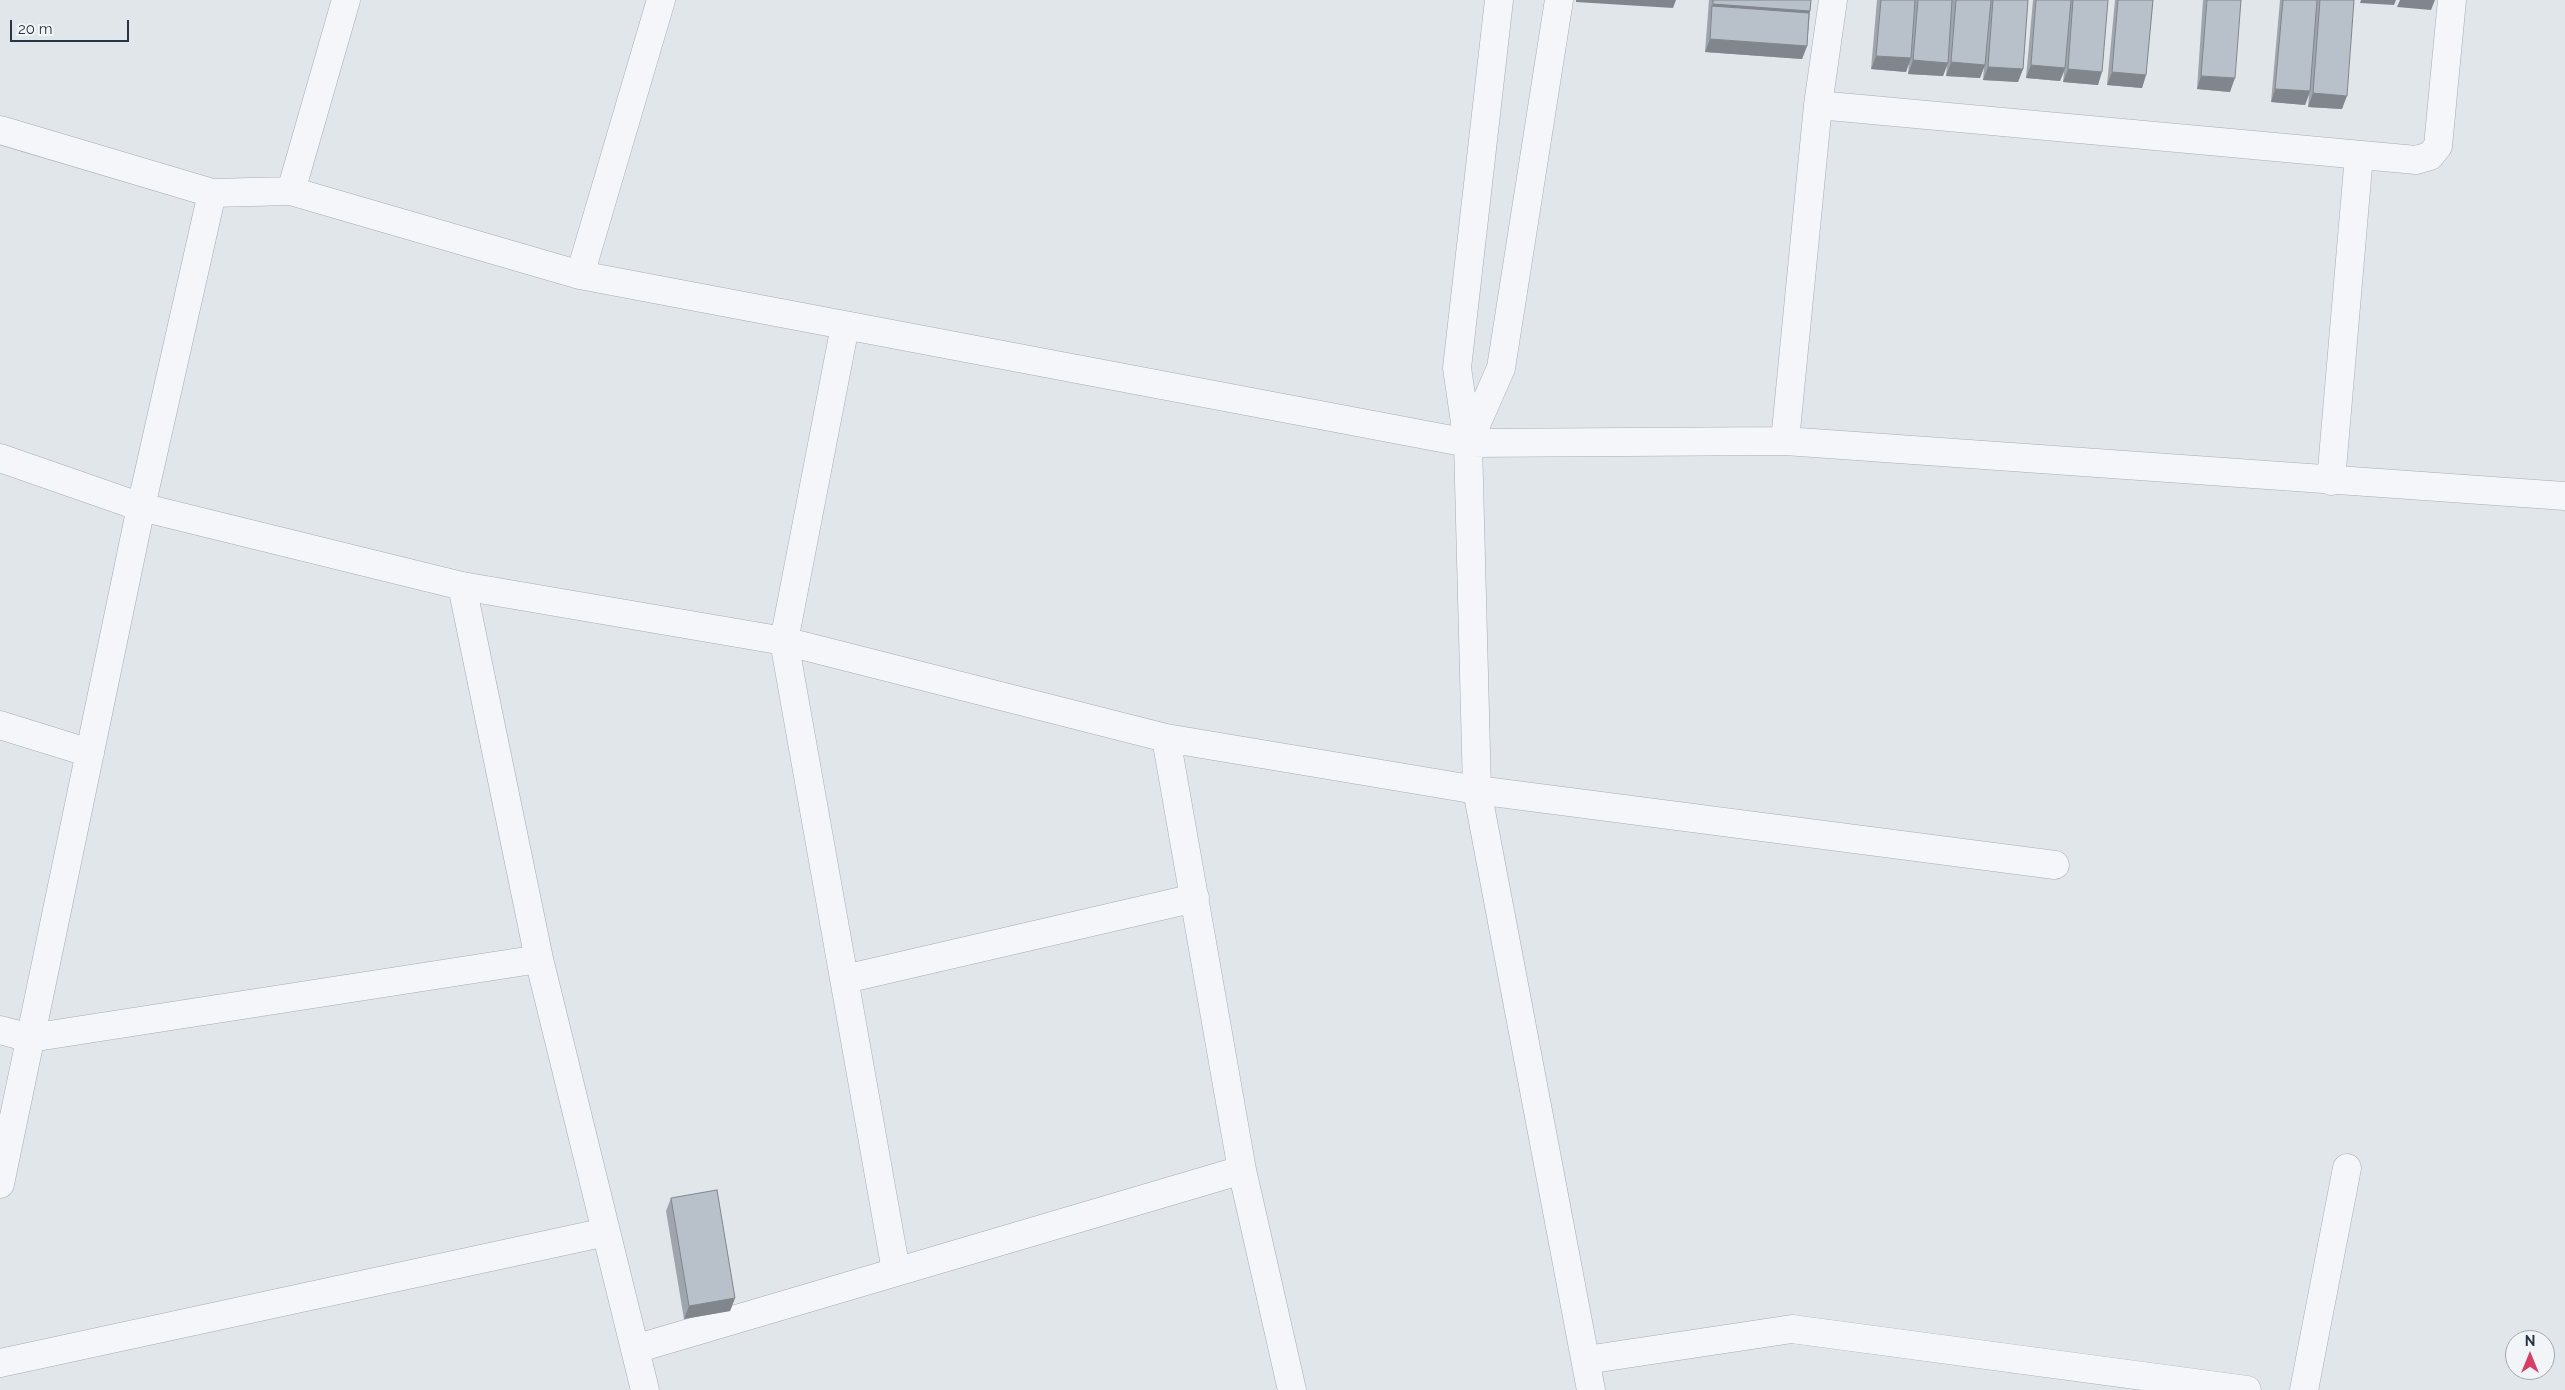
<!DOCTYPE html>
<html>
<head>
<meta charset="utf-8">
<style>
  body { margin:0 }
  #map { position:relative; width:2565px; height:1390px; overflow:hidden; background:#e1e6eb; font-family:Raleway,sans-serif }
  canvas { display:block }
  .north { position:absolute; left:2505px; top:1330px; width:50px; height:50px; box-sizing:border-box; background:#f1f5f8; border:1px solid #a1a8b0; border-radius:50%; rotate:0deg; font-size:14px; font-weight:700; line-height:20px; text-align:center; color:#283544 }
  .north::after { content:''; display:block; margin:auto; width:18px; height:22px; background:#d93d63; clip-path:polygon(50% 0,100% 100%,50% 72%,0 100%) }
  .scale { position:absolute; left:10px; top:20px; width:119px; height:22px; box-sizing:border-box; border:2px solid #283544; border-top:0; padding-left:6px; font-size:15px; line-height:18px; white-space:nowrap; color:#283544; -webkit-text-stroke:4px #f1f5f8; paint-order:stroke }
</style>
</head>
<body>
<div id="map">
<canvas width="2565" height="1390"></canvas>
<div class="north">N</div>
<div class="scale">20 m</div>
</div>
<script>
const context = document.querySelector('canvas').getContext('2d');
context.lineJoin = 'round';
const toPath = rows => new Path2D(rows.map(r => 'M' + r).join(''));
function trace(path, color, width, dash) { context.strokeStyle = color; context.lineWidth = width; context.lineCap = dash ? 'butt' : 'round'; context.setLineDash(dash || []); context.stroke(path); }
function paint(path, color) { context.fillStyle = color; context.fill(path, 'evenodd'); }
const minor = toPath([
  [1499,0,1457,368,1468,443,1477,790,1591,1390],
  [1818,105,2416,160,2430,156,2438,146,2452,0],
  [0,130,212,193,291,191,580,275,1468,443,1785,441,2565,496],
  [291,191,346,0],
  [580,275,661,0],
  [845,326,784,641,896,1271],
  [1785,441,1818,105,1833,0],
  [1468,443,1501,368,1559,0],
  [0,458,141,507,462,586,784,641,1166,738,1477,790,2055,865],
  [2331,481,2359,155],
  [0,725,90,753],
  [539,959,645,1390],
  [845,979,1195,898],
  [0,1030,30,1038,539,959,462,586],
  [1242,1170,1292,1390],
  [0,1184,141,507,212,193],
  [635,1349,1242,1170,1166,738],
  [1586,1360,1792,1329,2247,1390],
  [0,1363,606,1232],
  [2304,1390,2347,1168]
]);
trace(minor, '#a6adb6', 29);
trace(minor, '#f4f6f9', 28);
paint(toPath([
  [1709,0,1811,0,1807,46,1802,59,1705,52],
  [1877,0,2028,0,2023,69,2018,82,1983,80,1984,67,1980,78,1946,76,1947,65,1943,76,1908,74,1909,62,1906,72,1871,69],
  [2033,0,2108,0,2098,85,2063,82,2064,72,2060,81,2026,78],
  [2115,0,2153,0,2146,75,2142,88,2107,85],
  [2203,0,2241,0,2230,92,2197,89],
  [2280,0,2354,0,2342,109,2308,107,2309,95,2305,105,2271,102],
  [671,1198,735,1298,730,1311,684,1319,666,1211]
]), '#9ea5ad');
paint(toPath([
  [1576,0,1676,0,1673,8,1576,2],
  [2361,0,2396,0,2394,5,2360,3],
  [2400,0,2435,0,2431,10,2397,7],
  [1713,4,1810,11,1805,24,1712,6,1708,18],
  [1710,39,1807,46,1802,59,1705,52],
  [1876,56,1911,58,1906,72,1871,69],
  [1913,60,1948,63,1943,76,1908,74],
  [1951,62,1985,65,1980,78,1946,76],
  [2031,65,2065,68,2060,81,2026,78],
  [1988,67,2023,69,2018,82,1983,80],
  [2068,69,2102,72,2098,85,2063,82],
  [2112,72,2146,75,2142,88,2107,85],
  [2201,76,2235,78,2230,92,2197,89],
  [2275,89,2310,91,2305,105,2271,102],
  [2313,93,2347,96,2342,109,2308,107],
  [735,1298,730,1311,684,1319,689,1306]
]), '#81868d');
const building = toPath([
  [1713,0,1811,0,1810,11,1713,4,1713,0],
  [1881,0,1915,0,1911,58,1876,56,1881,0],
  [1918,0,1952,0,1948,63,1913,60,1918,0],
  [1956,0,1991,0,1985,65,1951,62,1956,0],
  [1993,0,2028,0,2023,69,1988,67,1993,0],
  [2036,0,2071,0,2065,68,2031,65,2036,0],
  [2073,0,2108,0,2102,72,2068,69,2073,0],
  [2118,0,2153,0,2146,75,2112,72,2118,0],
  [2207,0,2241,0,2235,78,2201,76,2207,0],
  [2283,0,2317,0,2310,91,2275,89,2283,0],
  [2320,0,2354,0,2347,96,2313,93,2320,0],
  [1712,6,1809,13,1807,46,1710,39,1712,6],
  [717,1190,735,1298,689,1306,671,1198,717,1190]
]);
paint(building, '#b8c0c9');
trace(building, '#81868d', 1);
</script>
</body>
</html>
